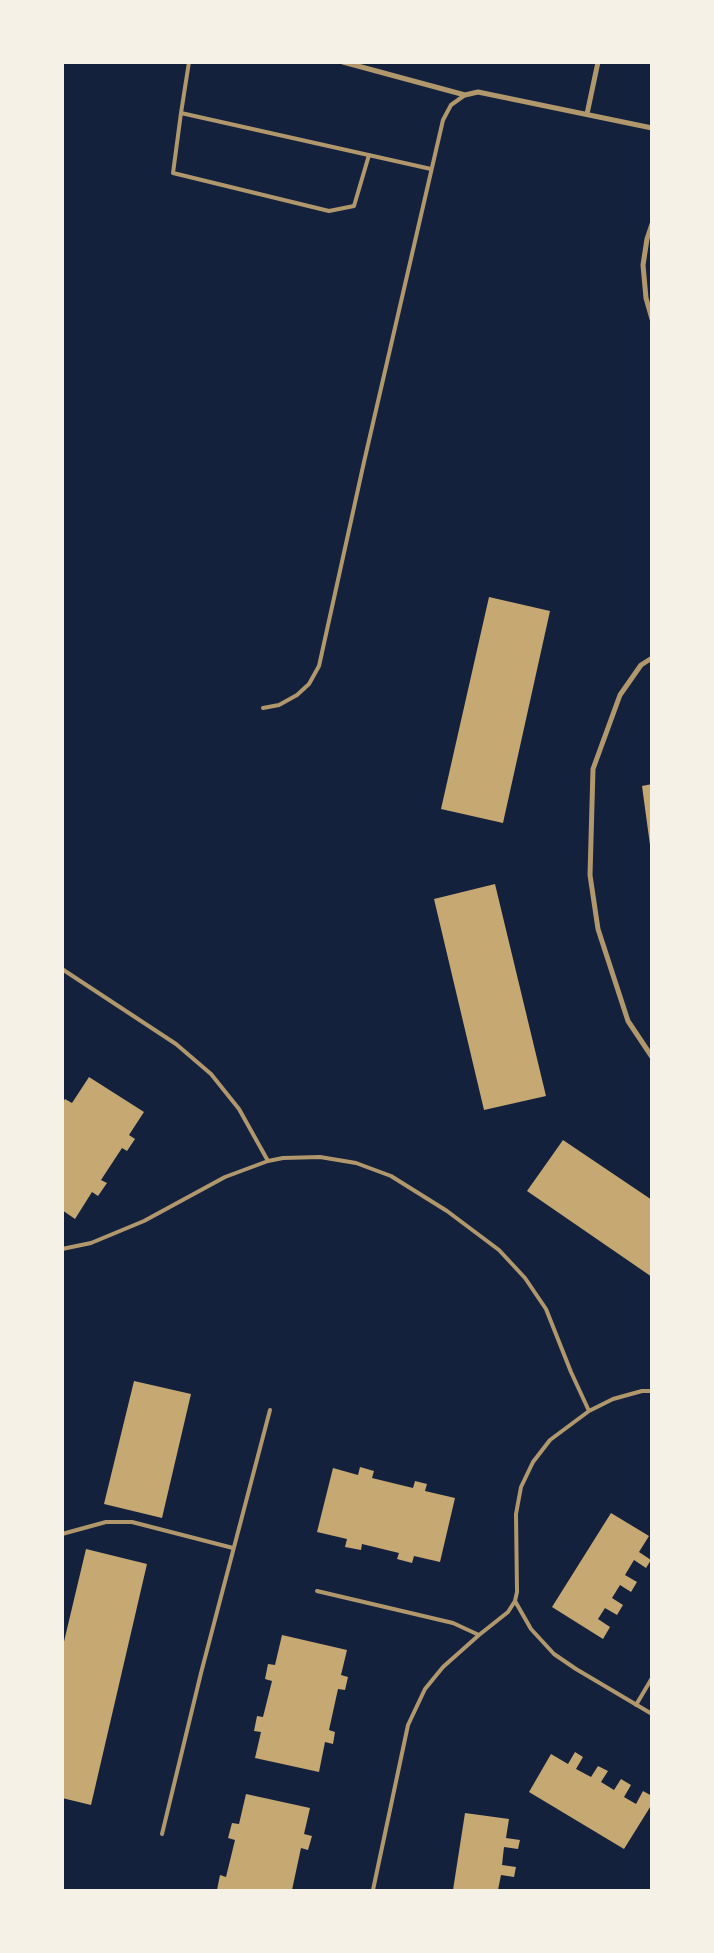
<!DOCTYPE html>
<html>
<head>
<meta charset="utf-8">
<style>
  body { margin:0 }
  #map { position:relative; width:714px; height:1953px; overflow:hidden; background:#14213d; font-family:"PT Sans",sans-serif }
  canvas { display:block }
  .frame { position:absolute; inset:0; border:64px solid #f6f1e7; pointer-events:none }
</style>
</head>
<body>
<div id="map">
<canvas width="714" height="1953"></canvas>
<div class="frame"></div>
</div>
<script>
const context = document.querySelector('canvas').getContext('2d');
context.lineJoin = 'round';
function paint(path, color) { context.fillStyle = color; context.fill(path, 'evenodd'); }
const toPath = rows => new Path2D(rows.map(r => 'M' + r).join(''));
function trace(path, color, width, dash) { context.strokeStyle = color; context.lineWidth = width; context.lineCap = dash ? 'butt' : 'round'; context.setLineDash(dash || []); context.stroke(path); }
paint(toPath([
  [489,597,550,611,503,823,441,809],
  [652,784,652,845,650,845,642,786],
  [495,884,546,1096,484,1110,434,899],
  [89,1077,144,1112,129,1135,135,1139,127,1151,122,1148,101,1180,107,1183,98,1196,92,1192,75,1219,62,1210,62,1117,64,1114,62,1112,62,1104,65,1099,72,1103],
  [563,1140,652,1200,652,1277,527,1191],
  [134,1381,191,1394,162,1518,104,1504],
  [360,1467,374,1471,372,1478,413,1488,415,1481,427,1484,425,1491,455,1498,440,1562,414,1556,412,1563,397,1559,399,1553,362,1544,361,1550,345,1547,347,1539,317,1532,333,1468,358,1475],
  [611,1513,649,1536,639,1552,651,1560,646,1568,634,1560,625,1575,637,1582,631,1592,620,1585,612,1598,623,1605,617,1615,605,1608,598,1619,610,1627,603,1639,552,1607],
  [86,1549,147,1564,91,1805,62,1798,62,1650],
  [282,1635,347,1650,341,1675,348,1677,345,1690,338,1689,329,1730,335,1732,333,1744,325,1742,319,1772,255,1758,261,1732,254,1731,257,1716,263,1717,272,1681,265,1679,268,1664,275,1665],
  [575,1752,583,1757,576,1769,591,1777,598,1766,608,1771,601,1782,614,1790,621,1779,631,1785,624,1797,636,1804,643,1791,652,1796,652,1804,624,1849,529,1792,551,1754,568,1764],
  [246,1794,310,1808,304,1834,312,1836,308,1850,301,1848,292,1890,217,1890,220,1875,226,1877,235,1840,228,1838,232,1823,239,1824],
  [465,1813,509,1819,506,1838,520,1840,518,1849,504,1847,502,1865,516,1867,514,1877,501,1875,498,1890,453,1890]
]), '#c6a872');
trace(toPath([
  [189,62,181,113,431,169],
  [181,113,173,173,329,211,354,206,369,155],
  [263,708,279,705,297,695,309,684,319,666,364,462,443,120,451,105,465,95],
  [62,969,176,1044,211,1074,239,1109,268,1161],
  [62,1249,91,1243,144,1221,225,1177,268,1161,283,1158,320,1157,356,1163,391,1176,447,1211,499,1250,525,1278,546,1309,571,1372,589,1411],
  [62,1534,106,1522,132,1522,233,1548],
  [317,1591,453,1623,479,1635,508,1612,515,1601,517,1592,516,1514,521,1487,533,1462,550,1440,589,1411,613,1399,642,1391,652,1391],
  [515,1601,531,1629,554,1654,576,1669,652,1714],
  [636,1705,652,1678],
  [162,1834,201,1673,270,1410],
  [373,1890,408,1725,425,1689,443,1667,479,1635]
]), '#b1986c', 4);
trace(toPath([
  [343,62,465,95,478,92,652,128],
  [587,114,598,62],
  [652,224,647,239,643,265,646,298,652,319],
  [652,658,641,665,620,695,593,769,590,875,598,929,628,1021,652,1057]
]), '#b1986c', 5);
</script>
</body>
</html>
